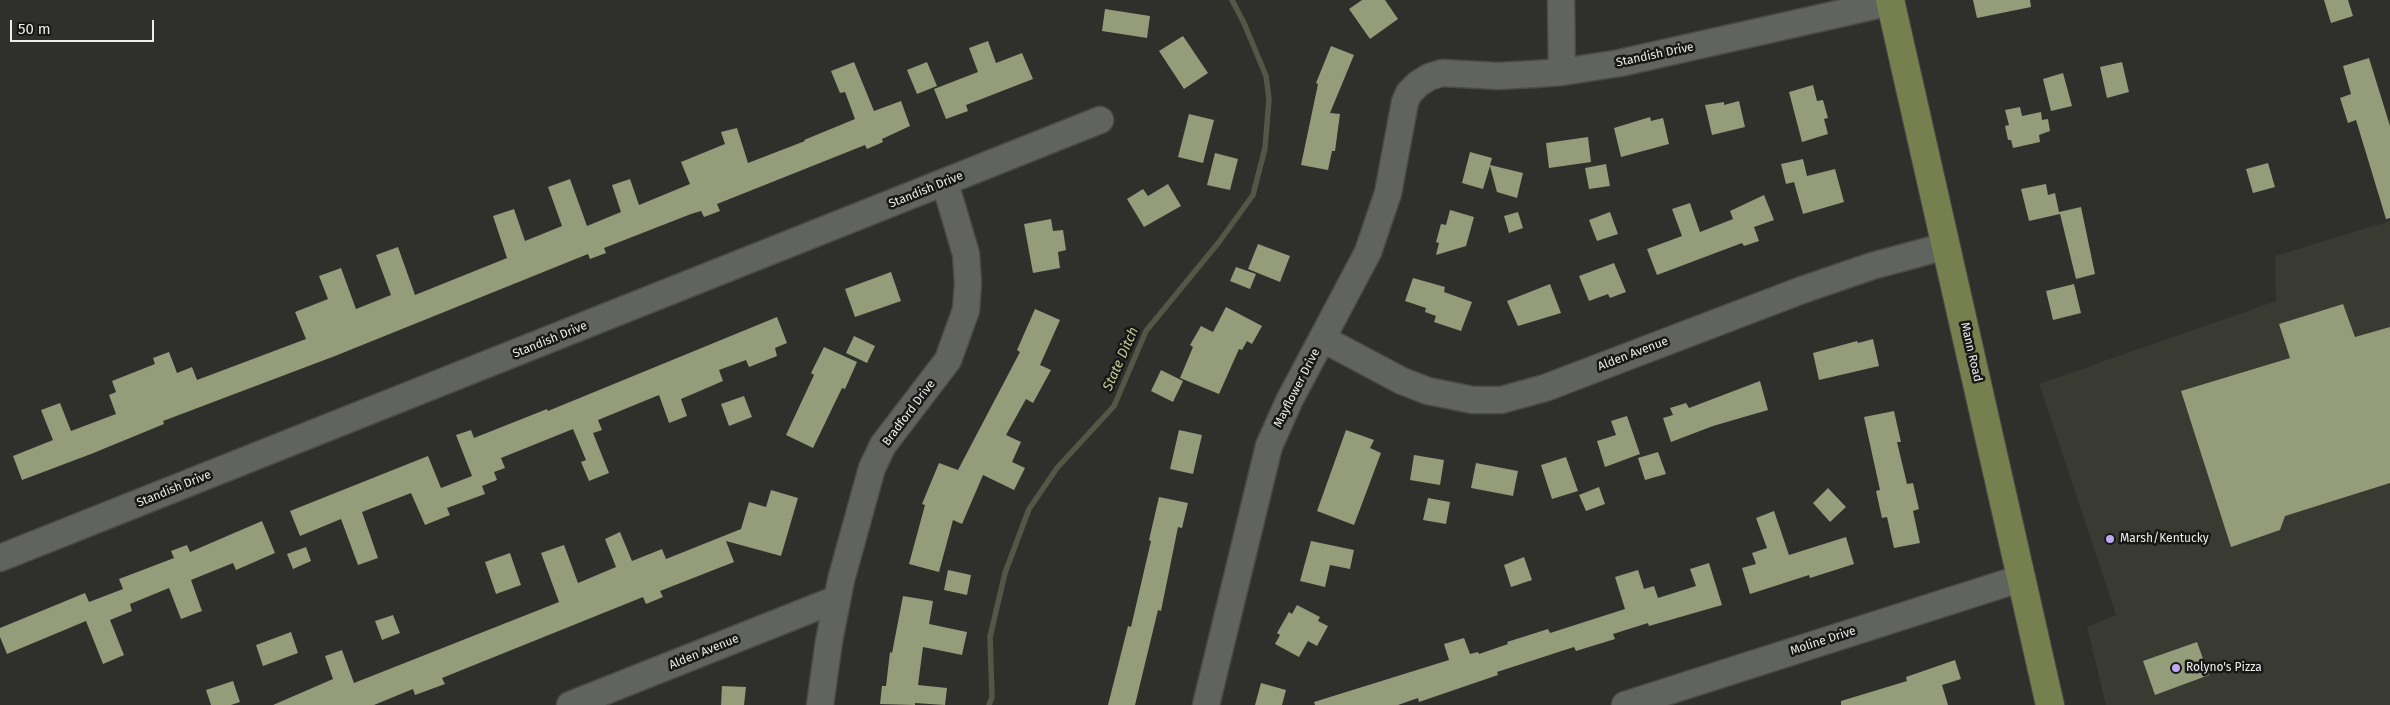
<!DOCTYPE html>
<html>
<head>
<meta charset="utf-8">
<style>
  body { margin:0 }
  #map { position:relative; width:2390px; height:705px; overflow:hidden; background:#2f302c; font-family:"Fira Sans",sans-serif }
  canvas { display:block }
  .scale { position:absolute; left:10px; top:20px; width:144px; height:22px; box-sizing:border-box; border:2px solid #ecedea; border-top:0; padding-left:6px; font-size:15px; line-height:18px; white-space:nowrap; color:#ecedea; -webkit-text-stroke:4px #171716; paint-order:stroke }
</style>
</head>
<body>
<div id="map">
<canvas width="2390" height="705"></canvas>
<div class="scale">50 m</div>
</div>
<script>
const context = document.querySelector('canvas').getContext('2d');
context.lineJoin = 'round';
function paint(path, color) { context.fillStyle = color; context.fill(path, 'evenodd'); }
const toPath = rows => new Path2D(rows.map(r => 'M' + r).join(''));
function trace(path, color, width, dash) { context.strokeStyle = color; context.lineWidth = width; context.lineCap = dash ? 'butt' : 'round'; context.setLineDash(dash || []); context.stroke(path); }
function label(font, color, halo, rows, align = 'center') {
  context.font = font + ' "Fira Sans",sans-serif'; context.lineWidth = 5; context.setLineDash([]); context.textBaseline = 'middle'; context.strokeStyle = halo; context.fillStyle = color; for (const [text, x, y, turn = 0] of rows) {
    context.save(); context.translate(x, y); context.rotate((+turn || 0) * Math.PI / 180); context.textAlign = isNaN(turn) ? turn : align; if (halo) context.strokeText(text, 0, 0); context.fillText(text, 0, 0); context.restore();
  }
}
paint(toPath([
  [2390,221,2390,705,2106,705,2087,627,2116,615,2039,384,2276,301,2275,256]
]), '#393b32');
trace(toPath([
  [989,705,992,697,990,637,1005,573,1029,509,1057,468,1114,406,1146,331,1219,242,1253,195,1265,148,1269,99,1266,76,1244,23,1232,0]
]), '#545746', 5.5);
paint(toPath([
  [1362,0,1385,0,1398,19,1370,39,1349,9],
  [1973,0,2030,0,2031,7,1977,18],
  [2324,0,2348,0,2353,16,2331,23],
  [1105,9,1150,16,1147,38,1102,31],
  [1183,36,1208,73,1184,89,1159,51],
  [988,41,996,63,1022,53,1033,79,966,105,968,111,946,119,934,89,978,72,969,48],
  [1331,46,1354,55,1330,113,1340,114,1335,151,1332,151,1328,170,1301,165,1318,84,1316,83],
  [2369,58,2390,126,2390,218,2386,219,2356,120,2348,123,2340,98,2351,94,2343,66],
  [854,62,874,111,901,101,910,126,882,139,883,142,867,149,865,145,717,204,720,211,704,217,701,211,691,214,604,248,606,253,590,259,588,254,335,356,163,421,164,424,91,454,22,480,13,456,53,440,41,410,60,403,71,431,116,414,109,395,116,392,112,381,155,364,153,358,169,352,177,373,192,367,197,380,306,339,295,312,328,299,319,276,341,268,356,309,391,295,376,255,398,247,415,295,507,258,493,216,514,209,525,241,562,226,548,187,570,179,587,226,621,212,612,185,630,179,639,205,690,184,681,162,725,144,721,132,737,128,748,163,805,141,804,140,855,119,845,92,840,93,831,71],
  [927,62,937,86,917,94,907,70],
  [2122,62,2129,92,2107,98,2100,67],
  [2063,73,2072,106,2051,111,2043,79],
  [1813,85,1817,101,1823,100,1828,118,1824,119,1828,134,1802,142,1789,92],
  [1739,101,1745,127,1712,135,1705,105,1724,102,1724,105],
  [2020,107,2022,116,2041,112,2042,120,2048,119,2050,131,2039,135,2040,142,2013,148,2011,140,2008,140,2005,126,2009,125,2005,110],
  [1189,114,1214,120,1203,163,1178,157],
  [1650,117,1651,121,1663,118,1669,144,1621,157,1614,128],
  [1588,137,1591,162,1549,168,1546,143],
  [1470,152,1492,158,1490,165,1523,173,1517,198,1497,192,1490,166,1483,189,1462,183],
  [1215,153,1238,159,1230,190,1207,185],
  [1803,159,1807,176,1835,169,1844,202,1803,214,1794,182,1786,184,1781,164],
  [2268,163,2275,187,2253,193,2246,169],
  [1606,164,1610,186,1589,189,1585,168],
  [1168,184,1181,206,1144,227,1127,199,1143,189,1148,196],
  [2046,184,2048,195,2055,193,2059,212,2081,207,2095,274,2076,279,2060,214,2029,221,2021,189],
  [1764,195,1774,220,1754,227,1759,241,1744,246,1742,243,1657,275,1647,249,1682,236,1672,209,1690,203,1700,232,1733,219,1730,211],
  [1450,210,1474,217,1466,246,1436,255,1439,243,1436,242,1441,224,1446,225],
  [1518,212,1523,228,1509,233,1504,216],
  [1610,212,1618,234,1597,241,1589,220],
  [1051,219,1053,231,1063,230,1066,250,1058,252,1060,268,1033,273,1024,224],
  [1258,244,1290,256,1280,282,1248,269],
  [1614,263,1626,292,1610,298,1608,294,1589,301,1579,276],
  [1236,267,1256,274,1250,289,1230,281],
  [891,272,901,301,855,317,845,289],
  [1413,278,1445,287,1444,292,1472,302,1461,331,1434,322,1436,316,1425,312,1426,308,1405,301],
  [1550,284,1561,313,1518,326,1507,301],
  [2074,284,2081,313,2053,320,2046,291],
  [2343,304,2355,337,2390,327,2390,483,2285,516,2280,530,2231,547,2181,391,2290,358,2279,324],
  [1226,307,1262,326,1252,344,1247,341,1242,350,1239,349,1219,394,1180,378,1193,347,1190,345,1201,326,1213,332],
  [1035,309,1060,320,1040,365,1051,370,1033,403,1026,399,1006,435,1021,442,1012,462,1025,468,1014,490,983,475,962,524,953,520,939,572,909,564,925,505,922,504,939,463,958,470,1020,352,1017,350],
  [777,317,787,343,775,348,777,356,749,367,746,360,719,370,723,381,681,399,687,416,669,423,659,395,598,420,602,430,593,433,609,473,589,481,581,462,586,460,573,429,501,458,505,468,494,472,497,480,482,486,485,494,447,508,450,515,425,525,411,493,362,512,378,558,358,565,341,519,300,536,290,511,428,456,441,488,472,476,456,435,471,430,474,438,547,409,548,411],
  [854,336,875,346,867,363,846,353],
  [1873,339,1879,366,1819,380,1813,353,1857,341,1858,343],
  [824,347,857,362,845,389,842,388,813,448,786,435,814,375,811,373],
  [1161,370,1183,381,1173,402,1151,391],
  [1760,381,1768,410,1713,426,1671,442,1663,418,1673,415,1670,408,1686,403,1689,408],
  [744,396,752,417,729,426,721,404],
  [1894,411,1901,442,1897,442,1907,484,1913,483,1919,509,1913,511,1920,543,1894,548,1887,517,1882,518,1876,491,1880,490,1864,417],
  [1627,416,1640,454,1605,467,1597,441,1616,435,1611,421],
  [1179,430,1202,435,1193,474,1170,469],
  [1346,430,1374,440,1370,448,1381,453,1354,525,1317,511],
  [1658,452,1666,474,1645,480,1638,458],
  [1414,455,1444,460,1440,485,1410,480],
  [1566,457,1578,491,1552,499,1541,465],
  [1476,463,1518,471,1513,496,1471,488],
  [1599,487,1605,504,1586,511,1579,495],
  [1828,488,1846,507,1830,522,1813,503],
  [771,490,798,498,781,556,726,541,734,562,660,591,663,597,646,604,643,597,442,678,445,684,415,695,413,689,374,705,273,705,333,679,325,656,342,650,354,683,559,602,541,553,564,545,578,583,616,567,605,539,620,532,632,561,662,549,666,559,741,529,749,502,766,507],
  [1159,497,1188,503,1182,528,1178,527,1161,611,1158,610,1135,705,1108,705,1128,626,1131,627,1151,541,1149,540],
  [1428,498,1450,502,1446,524,1423,520],
  [1774,511,1789,555,1846,537,1854,564,1810,578,1809,575,1750,594,1742,568,1756,564,1752,553,1767,548,1756,518],
  [262,521,275,553,236,570,233,563,191,580,202,611,181,619,169,588,130,604,132,611,110,620,124,655,103,664,86,621,7,654,0,637,0,628,85,593,89,602,123,589,119,579,174,558,171,551,187,545,190,552],
  [1311,541,1354,550,1350,569,1330,565,1325,587,1300,581],
  [306,547,311,561,293,569,287,554],
  [510,553,521,585,496,594,485,562],
  [1524,557,1532,580,1511,587,1504,565],
  [1709,563,1722,605,1649,626,1648,623,1613,634,1615,639,1576,651,1574,647,1497,672,1498,675,1419,702,1418,698,1398,705,1315,705,1314,702,1449,660,1444,644,1464,638,1470,654,1478,652,1479,654,1508,644,1507,642,1548,629,1550,633,1625,609,1615,577,1638,570,1644,589,1654,586,1658,598,1696,586,1690,569],
  [948,570,971,575,967,595,944,590],
  [903,596,933,601,929,624,967,632,962,655,923,647,918,685,947,688,945,705,915,703,915,705,880,704,882,686,886,686,890,652,892,653],
  [1297,605,1320,617,1318,621,1328,626,1317,646,1308,641,1299,657,1275,644,1280,635,1277,633,1289,612,1292,614],
  [393,615,400,633,382,640,375,621],
  [291,632,298,653,263,666,256,645],
  [2197,642,2209,675,2155,695,2143,661],
  [1955,660,1961,679,1942,685,1948,705,1841,705,1841,701,1907,681,1906,677],
  [233,681,240,702,231,705,211,705,206,690],
  [1261,683,1286,690,1282,705,1255,705],
  [722,686,746,687,744,705,721,705]
]), '#949c7a');
const minor = toPath([
  [1561,0,1562,72],
  [1323,339,1402,381,1428,391,1473,400,1501,400,1545,388,1802,290,1872,266,1946,246],
  [0,558,1100,120],
  [570,705,837,599],
  [820,705,829,641,841,580,872,468,883,445,948,360,966,310,968,283,966,254,945,183],
  [1206,705,1269,446,1289,401,1368,252,1388,193,1405,102,1409,93,1418,84,1429,77,1442,73,1498,76,1535,74,1562,72,1620,63,1891,2],
  [1625,705,2022,578]
]);
const major = toPath([
  [1890,0,2050,705]
]);
trace(minor, '#4a4b47', 29);
trace(major, '#4a4b47', 30);
trace(minor, '#61635e', 26);
trace(major, '#76804e', 28);
for (const [x, y, r, color] of [
  [2110,539,5,"#c0a8f4"],
  [2176,668,5,"#c0a8f4"]
]) { const dot = new Path2D(); dot.arc(x, y, r, 0, 2 * Math.PI); context.fillStyle = color; context.fill(dot); trace(dot, '#171716', 2); }
label('12px', '#ecedea', '#171716', [
  ["Standish Drive",1655,55,-12],
  ["Standish Drive",926,190,-22],
  ["Standish Drive",550,340,-22],
  ["Mann Road",1971,352,77],
  ["Alden Avenue",1633,354,-21],
  ["Mayflower Drive",1297,388,-63],
  ["Bradford Drive",909,413,-53],
  ["Standish Drive",174,489,-22],
  ["Moline Drive",1823,641,-18],
  ["Alden Avenue",704,652,-22]
]);
label('12px', '#ecedea', '#171716', [
  ["Marsh/Kentucky",2120,539],
  ["Rolyno's Pizza",2186,668]
], 'left');
label('italic 14px', '#c2ce94', '#171716', [
  ["State Ditch",1121,359,-66]
]);
</script>
</body>
</html>
